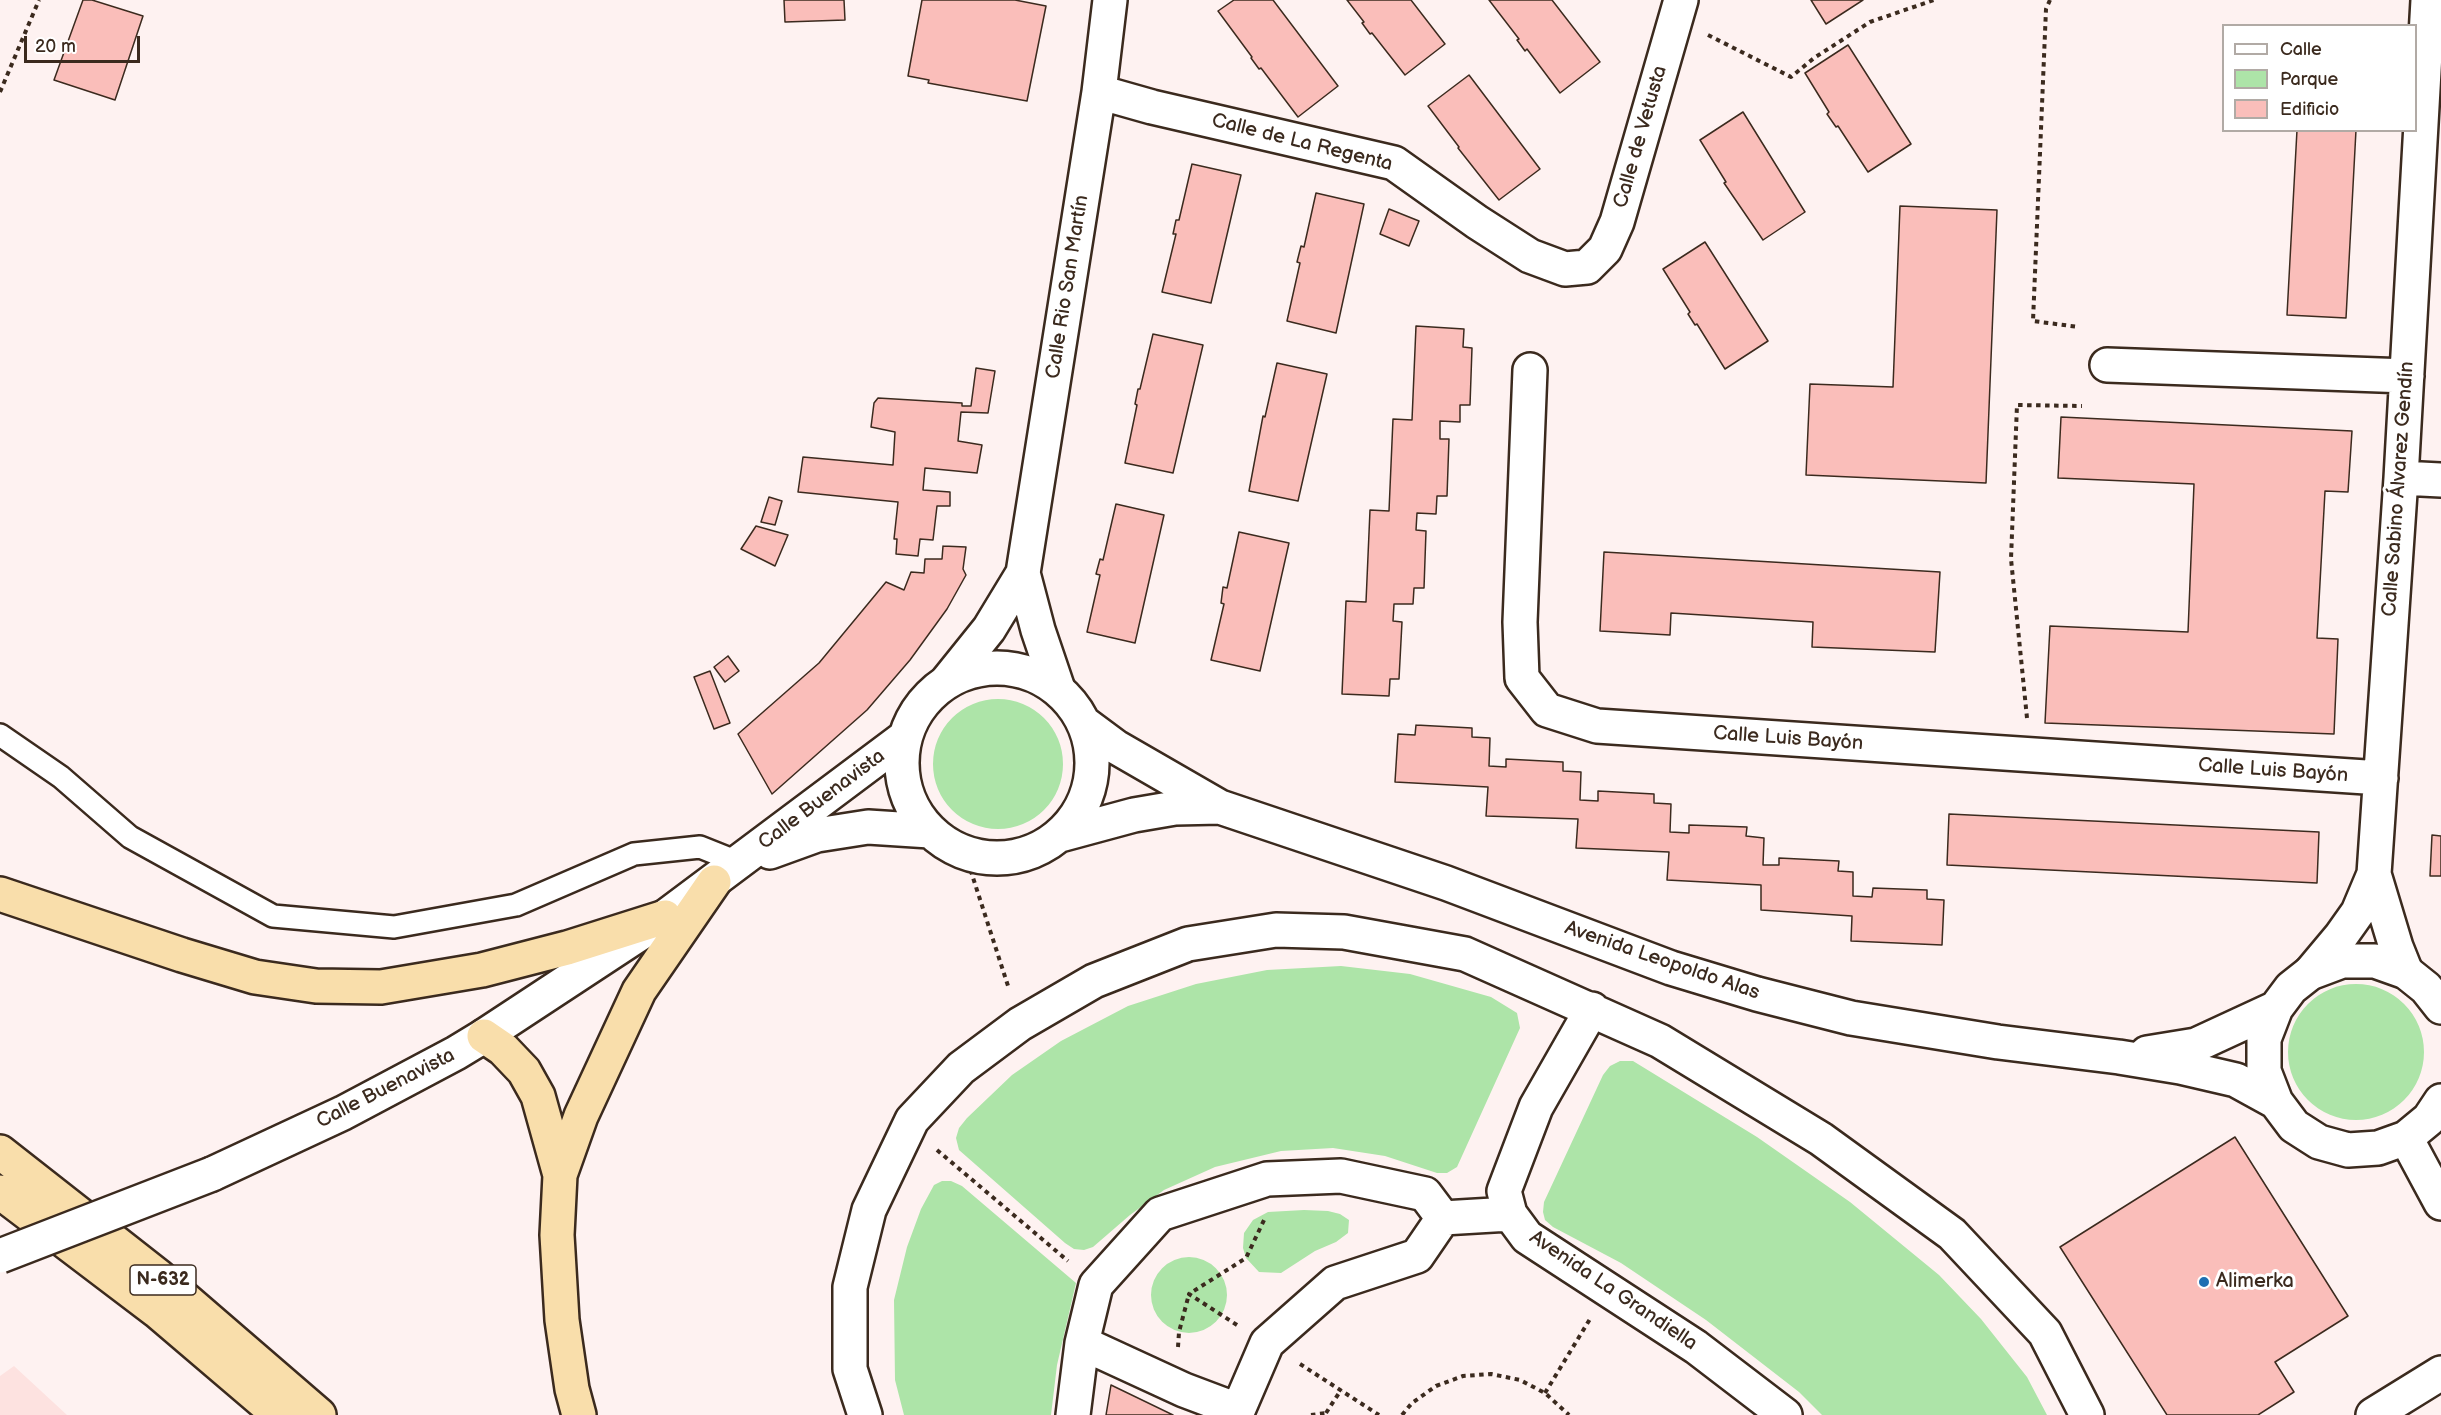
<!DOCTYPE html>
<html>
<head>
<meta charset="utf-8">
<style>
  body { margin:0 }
  #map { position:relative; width:2441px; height:1415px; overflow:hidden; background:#fef2f1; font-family:"Balsamiq Sans",sans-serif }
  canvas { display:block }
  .legend { position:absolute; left:2222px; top:24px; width:195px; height:108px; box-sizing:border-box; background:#fff; border:2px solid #b1aaa5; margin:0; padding:8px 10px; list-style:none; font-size:18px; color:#3b2a1e }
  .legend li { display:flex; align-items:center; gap:12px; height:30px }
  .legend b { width:30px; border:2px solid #b1aaa5 }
  .scale { position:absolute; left:24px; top:36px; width:116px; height:27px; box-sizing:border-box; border:3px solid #3b2a1e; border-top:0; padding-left:8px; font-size:18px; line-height:21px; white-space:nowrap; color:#3b2a1e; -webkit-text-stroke:4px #fff; paint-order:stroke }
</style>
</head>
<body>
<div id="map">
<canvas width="2441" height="1415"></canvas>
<ul class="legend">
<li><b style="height:8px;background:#fff"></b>Calle</li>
<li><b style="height:16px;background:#ade4a8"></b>Parque</li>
<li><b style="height:16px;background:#fabeba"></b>Edificio</li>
</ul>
<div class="scale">20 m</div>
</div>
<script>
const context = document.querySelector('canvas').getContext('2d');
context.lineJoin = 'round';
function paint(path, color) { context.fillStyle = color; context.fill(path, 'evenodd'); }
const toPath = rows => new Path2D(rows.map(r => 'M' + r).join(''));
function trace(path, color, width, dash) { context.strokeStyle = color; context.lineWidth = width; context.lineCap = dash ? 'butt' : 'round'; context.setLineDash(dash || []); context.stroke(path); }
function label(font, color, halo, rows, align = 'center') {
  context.font = font + ' "Balsamiq Sans",sans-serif'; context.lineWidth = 6; context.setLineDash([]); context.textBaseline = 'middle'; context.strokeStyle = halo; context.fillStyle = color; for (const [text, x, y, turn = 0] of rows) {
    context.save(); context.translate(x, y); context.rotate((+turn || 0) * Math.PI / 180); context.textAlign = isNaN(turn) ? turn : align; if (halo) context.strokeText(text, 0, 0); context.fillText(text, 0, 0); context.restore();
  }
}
paint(toPath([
  [14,1366,67,1415,68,1415,0,1415,0,1376]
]), '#fde2e0');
paint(toPath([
  '933 764a65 65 0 1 1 130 0a65 65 0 1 1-130 0Z',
  [1341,966,1410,974,1491,997,1517,1013,1520,1028,1457,1167,1447,1173,1437,1173,1385,1156,1333,1148,1281,1151,1215,1167,1164,1190,1130,1215,1093,1247,1084,1250,1074,1249,1065,1243,959,1150,956,1138,959,1128,967,1118,1012,1075,1061,1041,1128,1006,1196,984,1267,970],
  '2288 1052a68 68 0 1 1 136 0a68 68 0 1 1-136 0Z',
  [1620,1061,1633,1061,1757,1137,1850,1202,1939,1275,1981,1319,2027,1377,2047,1415,1822,1415,1799,1392,1706,1320,1621,1263,1553,1227,1545,1220,1543,1212,1544,1202,1603,1075,1610,1066],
  [942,1181,951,1181,962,1186,1076,1283,1057,1365,1051,1415,904,1415,895,1380,894,1300,907,1247,921,1209,934,1185],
  [1304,1210,1328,1211,1340,1214,1349,1220,1348,1233,1336,1242,1315,1251,1281,1273,1259,1272,1246,1258,1243,1248,1244,1233,1253,1220,1268,1212],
  '1151 1295a38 38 0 1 1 76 0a38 38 0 1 1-76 0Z'
]), '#ade4a8');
const building = toPath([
  [83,0,92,0,143,16,115,100,54,80,83,0],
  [784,0,844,0,845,20,785,22,784,0],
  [922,0,1015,0,1046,6,1027,101,928,83,929,80,908,76,922,0],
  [1234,0,1273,0,1338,86,1298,117,1261,68,1259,69,1251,58,1252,57,1218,11,1234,0],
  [1347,0,1411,0,1445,44,1405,75,1372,33,1370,34,1362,23,1364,22,1347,0],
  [1489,0,1552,0,1600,62,1560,93,1527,49,1525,51,1517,40,1519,39,1489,0],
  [1811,0,1863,0,1826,24,1811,0],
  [1848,45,1911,144,1868,172,1838,126,1836,127,1827,114,1829,112,1805,73,1848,45],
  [1469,75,1540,169,1499,200,1458,148,1459,147,1428,106,1469,75],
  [1743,112,1805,212,1763,240,1724,183,1726,182,1700,140,1743,112],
  [2297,130,2356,130,2346,318,2287,315,2297,130],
  [1192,164,1241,175,1211,303,1162,292,1176,234,1173,234,1176,220,1179,220,1192,164],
  [1316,193,1364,204,1336,333,1287,321,1300,263,1297,262,1301,246,1304,247,1316,193],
  [1900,206,1997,210,1986,483,1806,475,1810,384,1893,387,1900,206],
  [1389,209,1419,221,1409,246,1380,234,1389,209],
  [1705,242,1768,341,1725,369,1697,324,1695,325,1688,314,1690,312,1663,269,1705,242],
  [1416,326,1464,329,1463,347,1472,348,1470,405,1460,405,1460,422,1440,421,1440,439,1449,439,1447,496,1437,496,1436,514,1417,513,1416,530,1426,531,1424,588,1414,588,1413,604,1394,604,1393,621,1402,622,1399,679,1390,679,1389,696,1342,694,1346,601,1366,602,1370,510,1389,511,1393,419,1412,420,1416,326],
  [1153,334,1203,345,1173,473,1125,463,1137,405,1135,404,1138,389,1140,389,1153,334],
  [1277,363,1327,374,1298,501,1249,491,1263,416,1265,417,1277,363],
  [976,368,995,371,988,413,961,412,958,441,982,445,977,473,925,468,923,490,950,492,950,506,937,506,933,540,920,539,918,556,896,554,897,539,894,539,898,502,798,492,803,457,893,465,895,432,871,427,874,403,878,398,962,403,962,406,971,406,976,368],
  [2061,417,2352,431,2348,492,2325,491,2317,638,2338,639,2334,734,2045,723,2050,626,2188,632,2194,484,2058,478,2061,417],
  [769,497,782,501,775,525,761,522,769,497],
  [1116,504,1164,515,1135,643,1087,632,1100,575,1096,574,1100,559,1103,560,1116,504],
  [756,526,788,535,775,566,741,549,756,526],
  [1239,532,1289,543,1260,671,1211,660,1224,604,1221,603,1223,587,1227,588,1239,532],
  [943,546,966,547,963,569,966,575,947,609,910,660,867,710,772,794,738,734,819,663,886,582,904,590,911,572,924,573,925,559,942,559,943,546],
  [1604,552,1940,572,1935,652,1812,647,1813,622,1671,613,1670,635,1600,631,1604,552],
  [728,656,739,671,725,682,714,667,728,656],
  [710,671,730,723,714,729,694,677,710,671],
  [1416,725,1472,728,1472,737,1490,738,1489,766,1506,767,1506,759,1563,762,1563,771,1581,772,1580,800,1598,801,1598,791,1654,794,1654,803,1671,804,1670,832,1689,833,1689,825,1747,827,1746,836,1764,838,1763,865,1779,865,1779,858,1839,861,1838,871,1853,872,1853,896,1872,897,1873,888,1927,890,1927,899,1944,900,1942,945,1851,941,1852,916,1761,910,1761,885,1667,880,1669,852,1576,848,1578,819,1486,816,1488,787,1395,782,1398,734,1415,735,1416,725],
  [1949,814,2319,832,2317,883,1947,865,1949,814],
  [2432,835,2441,836,2441,876,2430,876,2432,835],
  [2235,1137,2348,1316,2275,1362,2294,1392,2258,1415,2167,1415,2060,1247,2235,1137],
  [1111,1385,1173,1415,1106,1415,1111,1385]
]);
paint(building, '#fabeba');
trace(building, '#3b2a1e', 1.5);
const lane = toPath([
  [0,735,61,777,130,837,273,916,394,927,516,905,634,854,700,847,740,863]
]);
const street = toPath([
  [1099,92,1152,107,1394,163,1477,222,1530,256,1565,269,1587,267,1605,249,1617,222,1681,0],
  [2107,365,2407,376],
  [1530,370,1520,622,1522,678,1547,710,1597,726,2381,778],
  [2401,478,2441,480],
  [1023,573,1038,630,1058,689],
  [948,680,989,629,1023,573,1099,92,1110,0],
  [2406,972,2396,947,2374,874,2401,478,2428,0],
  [2310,973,2341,936,2358,912,2374,874],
  [1592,1009,1536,1107,1504,1191,1510,1214,1527,1237,1696,1347,1785,1415],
  [2406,1138,2441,1203],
  [1443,1218,1510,1214],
  [1082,1343,1184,1390,1237,1410],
  [865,1415,850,1369,850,1287,869,1210,912,1120,961,1068,1020,1024,1094,981,1188,944,1276,930,1344,932,1465,954,1660,1041,1821,1139,1952,1234,2045,1333,2087,1415],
  [1073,1415,1082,1343,1096,1285,1160,1214,1267,1179,1341,1176,1425,1194,1443,1218,1417,1256,1335,1283,1267,1343,1236,1415],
  [2373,1415,2441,1373]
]);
const secondary = toPath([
  '902 763a95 95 0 1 1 190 0a95 95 0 1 1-190 0Z',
  [1085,724,1116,747,1220,807,1446,883,1671,968,1757,994,1851,1018,1998,1042,2119,1057,2180,1067,2236,1080,2276,1102],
  [1060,835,1134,815,1175,808,1220,807],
  [770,852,817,835,868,827,930,831],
  [2441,1007,2426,988,2406,972,2375,961,2342,961,2310,973,2291,988,2276,1008,2264,1039,2264,1071,2276,1102,2294,1126,2319,1142,2348,1150,2378,1148,2406,1138,2429,1119,2441,1101],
  [2147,1053,2196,1045,2276,1008],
  [212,1174,343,1113,456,1053,484,1036,665,917,904,738]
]);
const highway = toPath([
  [0,894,182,955,255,977,316,986,381,987,482,970,567,948,665,917],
  [484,1036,503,1049,524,1071,538,1096,560,1175],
  [0,1152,158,1276,319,1415],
  [0,1192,157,1311,279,1415],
  [579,1415,572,1389,562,1320,557,1235,560,1175,581,1116,639,991,714,882]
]);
trace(lane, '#3b2a1e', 26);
trace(street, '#3b2a1e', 38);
trace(secondary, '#3b2a1e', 38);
trace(highway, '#3b2a1e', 38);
trace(toPath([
  [2050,0,2046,9,2033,321,2079,327],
  [1708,35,1791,77,1814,58,1870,22,1934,0],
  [0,92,39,0],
  [2027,718,2011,559,2017,405,2082,406],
  [965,853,1009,989],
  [937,1150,1068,1261],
  [1237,1325,1189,1294,1246,1258,1265,1218],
  [1178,1347,1179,1332,1189,1294],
  [1300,1364,1379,1415],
  [1545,1393,1590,1319],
  [1326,1413,1341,1390],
  [1311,1415,1326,1413,1328,1415],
  [1402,1415,1412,1403,1436,1386,1463,1376,1491,1374,1520,1380,1545,1393,1569,1415]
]), '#3b2a1e', 4, [4.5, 4.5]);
trace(lane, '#fff', 21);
trace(street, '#fff', 33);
trace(secondary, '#fff', 33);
trace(highway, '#f9deab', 33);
const secondaryBridge = toPath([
  [0,1256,212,1174]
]);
trace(secondaryBridge, '#3b2a1e', 38, []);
trace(secondaryBridge, '#fff', 33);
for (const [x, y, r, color] of [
  [2204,1282,6,"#1f6fb2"]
]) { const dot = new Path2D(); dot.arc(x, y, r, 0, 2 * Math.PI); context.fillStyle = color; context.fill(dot); trace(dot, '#fff', 2); }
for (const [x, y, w] of [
  [163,1280,66]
]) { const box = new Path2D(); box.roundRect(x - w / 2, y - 15, w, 30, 4.5); context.fillStyle = '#fff'; context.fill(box); trace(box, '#3b2a1e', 1.5); }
label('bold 18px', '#3b2a1e', null, [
  ["N-632",163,1280]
]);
label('20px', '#3b2a1e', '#fff', [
  ["Calle de Vetusta",1641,137,-74],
  ["Calle de La Regenta",1302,143,14],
  ["Calle Rio San Martín",1068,287,-81],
  ["Calle Sabino Álvarez Gendín",2399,489,-86],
  ["Calle Luis Bayón",1788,739,4],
  ["Calle Luis Bayón",2273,771,4],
  ["Calle Buenavista",822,800,-37],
  ["Avenida Leopoldo Alas",1662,961,19],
  ["Calle Buenavista",386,1089,-27],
  ["Avenida La Grandiella",1613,1291,34]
]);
label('20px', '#3b2a1e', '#fff', [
  ["Alimerka",2216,1282]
], 'left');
</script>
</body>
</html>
